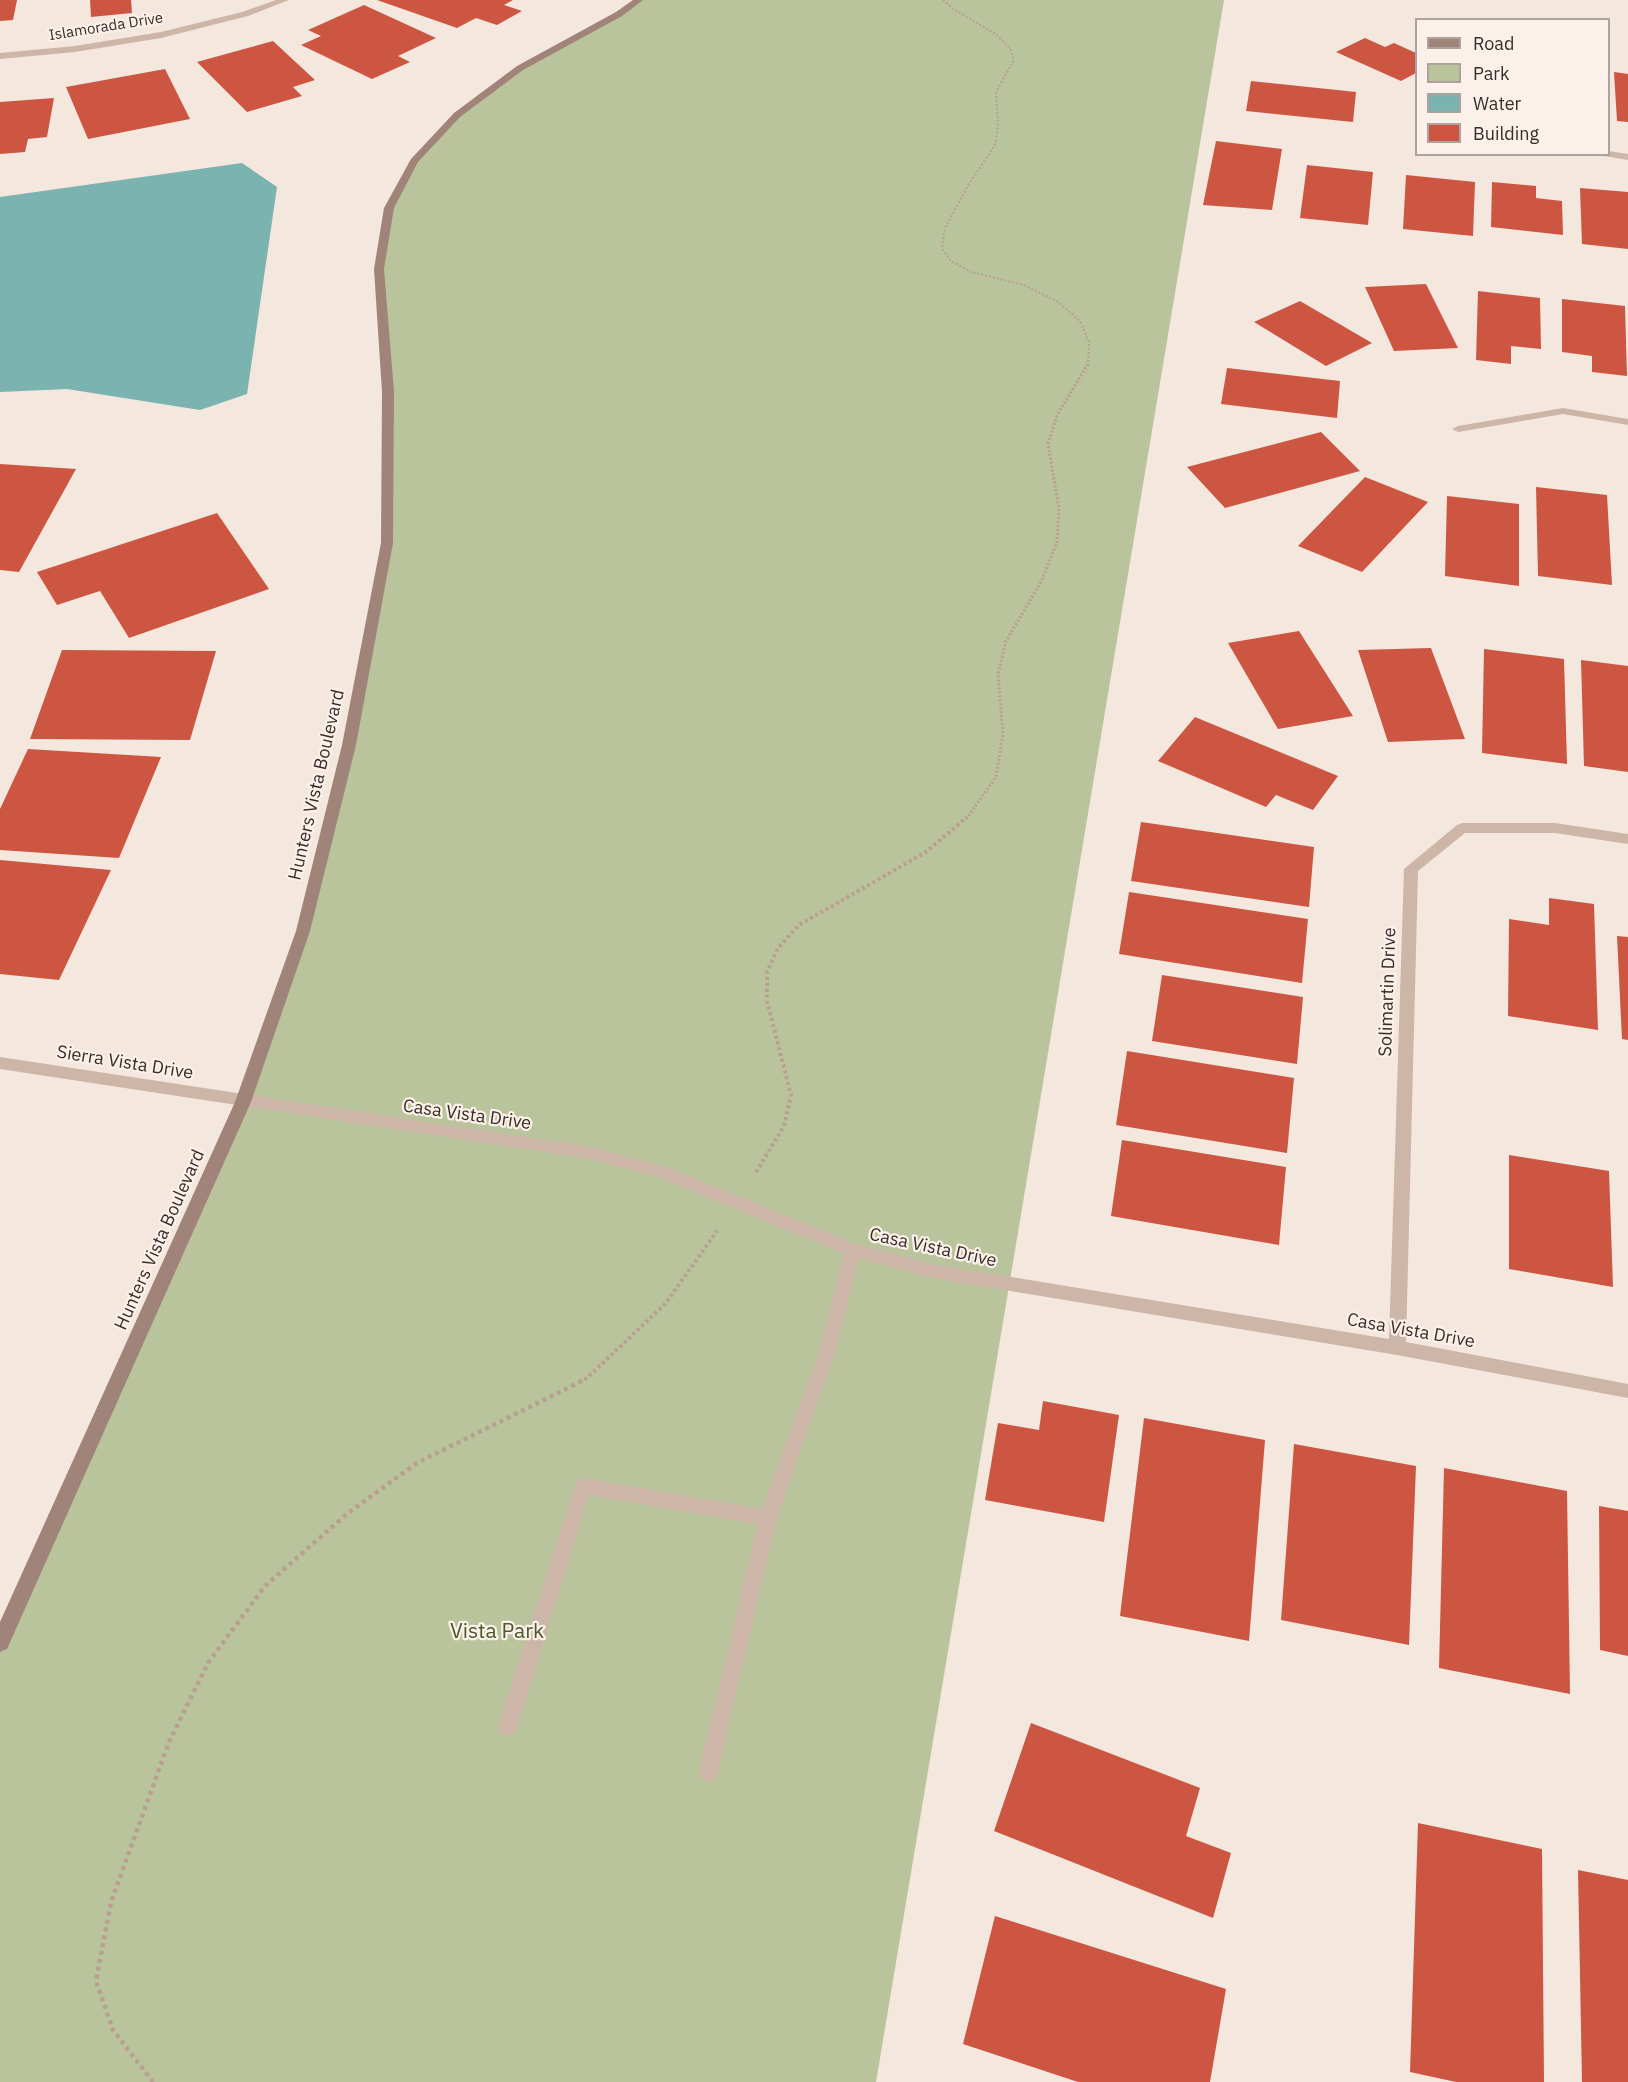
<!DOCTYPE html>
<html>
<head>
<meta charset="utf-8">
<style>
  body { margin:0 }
  #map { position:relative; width:1628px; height:2082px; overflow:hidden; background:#f4e7dd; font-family:"IBM Plex Sans",sans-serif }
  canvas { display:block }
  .legend { position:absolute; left:1415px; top:18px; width:195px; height:138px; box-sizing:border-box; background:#fbf1ea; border:2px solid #ada29d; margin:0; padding:8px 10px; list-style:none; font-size:18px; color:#392c29 }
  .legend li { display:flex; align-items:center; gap:12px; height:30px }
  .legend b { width:30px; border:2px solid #ada29d }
</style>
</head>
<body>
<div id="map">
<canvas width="1628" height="2082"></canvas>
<ul class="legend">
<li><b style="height:8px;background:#a18479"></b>Road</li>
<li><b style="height:16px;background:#bac49c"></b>Park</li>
<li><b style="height:16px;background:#7ab3af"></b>Water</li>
<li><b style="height:16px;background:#cc5642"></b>Building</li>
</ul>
</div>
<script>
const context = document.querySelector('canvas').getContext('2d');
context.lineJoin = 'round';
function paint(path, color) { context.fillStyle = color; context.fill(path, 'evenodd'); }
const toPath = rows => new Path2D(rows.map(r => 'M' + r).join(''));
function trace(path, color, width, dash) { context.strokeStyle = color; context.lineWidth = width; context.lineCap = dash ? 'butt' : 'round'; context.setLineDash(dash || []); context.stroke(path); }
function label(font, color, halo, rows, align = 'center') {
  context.font = font + ' "IBM Plex Sans",sans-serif'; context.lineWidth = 4.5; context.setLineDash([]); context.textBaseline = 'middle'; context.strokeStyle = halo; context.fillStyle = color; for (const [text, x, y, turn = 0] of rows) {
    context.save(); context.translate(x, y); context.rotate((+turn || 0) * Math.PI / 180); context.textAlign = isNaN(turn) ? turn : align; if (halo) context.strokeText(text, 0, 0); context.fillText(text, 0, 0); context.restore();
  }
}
paint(toPath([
  [639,0,1224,0,876,2082,0,2082,0,1643,243,1102,303,931,387,543,379,269,389,208,414,161,457,115,520,68]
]), '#bac49c');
paint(toPath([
  [242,163,277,187,247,394,200,410,67,389,0,392,0,197]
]), '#7ab3af');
paint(toPath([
  [0,0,17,0,13,20,0,21],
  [90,0,131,0,132,13,91,17],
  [377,0,513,0,504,5,522,11,497,25,476,18,457,28],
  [364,5,436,38,398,56,410,62,372,79,301,45,321,36,308,30],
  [1365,38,1385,47,1394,43,1416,53,1416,73,1401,81,1336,52],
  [273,41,315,80,293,87,302,96,247,112,197,62],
  [165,69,190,119,88,139,66,87],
  [1614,72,1628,74,1628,122,1617,121],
  [1251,81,1356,92,1353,122,1246,111],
  [54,98,47,137,28,139,25,152,0,154,0,102],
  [1216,141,1282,149,1272,210,1203,205],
  [1307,165,1373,172,1368,225,1300,218],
  [1406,175,1475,182,1473,236,1403,229],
  [1492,182,1536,186,1536,198,1562,201,1563,235,1491,227],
  [1580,188,1628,192,1628,249,1582,244],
  [1426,284,1458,348,1394,351,1365,287],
  [1478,291,1540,298,1541,349,1511,346,1511,364,1476,360],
  [1562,299,1625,306,1627,376,1592,372,1592,356,1562,352],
  [1300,301,1372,343,1326,366,1254,322],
  [1227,368,1340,381,1337,418,1221,404],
  [1321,432,1360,471,1225,508,1187,467],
  [0,464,76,469,19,572,0,570],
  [1365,477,1428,502,1362,572,1298,546],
  [1536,487,1607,495,1612,585,1538,576],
  [1447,496,1519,504,1519,586,1445,576],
  [217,513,269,589,129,638,100,591,57,605,37,572],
  [1299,631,1353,716,1278,729,1228,643],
  [1431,648,1465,739,1388,742,1358,650],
  [1484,649,1564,659,1567,764,1482,753],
  [62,650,216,651,190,740,30,739],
  [1581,660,1628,666,1628,772,1584,766],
  [1195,717,1338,776,1313,810,1276,795,1266,807,1158,761],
  [28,749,161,757,119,858,0,850,0,809],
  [1141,822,1314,847,1309,907,1131,881],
  [0,860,111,870,59,980,0,974],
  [1129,892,1308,919,1302,983,1119,954],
  [1549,898,1594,904,1598,1030,1508,1016,1509,919,1549,925],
  [1617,936,1628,937,1628,1040,1622,1039],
  [1162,975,1303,997,1297,1064,1152,1041],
  [1127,1051,1294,1078,1287,1153,1116,1125],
  [1122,1140,1286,1167,1279,1245,1111,1216],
  [1509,1155,1609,1171,1613,1287,1509,1269],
  [1043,1401,1119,1415,1104,1522,985,1500,998,1423,1039,1430],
  [1144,1418,1265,1440,1249,1641,1120,1616],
  [1294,1444,1416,1466,1409,1645,1281,1620],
  [1444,1468,1567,1491,1570,1694,1439,1668],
  [1599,1506,1628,1511,1628,1656,1600,1650],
  [1031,1723,1200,1788,1186,1836,1231,1853,1213,1918,994,1831],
  [1418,1823,1542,1849,1544,2082,1456,2082,1410,2072],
  [1578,1870,1628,1880,1628,2082,1582,2082],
  [995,1916,1226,1989,1210,2082,1078,2082,963,2044]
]), '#cc5642');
trace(toPath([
  [943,0,952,8,997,35,1010,48,1014,60,996,92,998,126,995,145,969,184,945,228,942,248,951,261,971,272,1024,285,1058,302,1080,321,1089,342,1088,365]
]), '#b99f92', 2, [2, 2]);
trace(toPath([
  [966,819,996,777,1003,734,998,674,1006,641,1041,582,1057,542,1059,509,1048,444,1057,415,1088,364]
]), '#b99f92', 3, [2, 2]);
trace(toPath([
  [756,1172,784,1126,791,1095,767,1001,767,972,778,948,799,925,926,852,967,817],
  [579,1382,587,1378,665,1304,717,1231]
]), '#b99f92', 4, [3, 3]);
trace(toPath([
  [153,2082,113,2030,96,1981,111,1902,169,1742,208,1663,265,1586,348,1513,417,1463,582,1381]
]), '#b99f92', 4.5, [4, 4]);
paint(toPath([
  [853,1243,859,1245,861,1250,835,1353,777,1518,716,1779,709,1782,702,1779,699,1772,758,1524,589,1495,518,1726,515,1733,508,1735,501,1733,498,1726,577,1480,583,1478,762,1509,819,1353,845,1250,847,1245,853,1243]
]), '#cdb5a8');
paint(toPath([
  [276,0,289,0,248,16,161,38,75,52,0,59,0,53,75,46,161,32,242,12,276,0],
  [1608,151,1628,154,1628,160,1604,156,1602,154,1608,154,1608,151],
  [1563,408,1628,419,1628,425,1563,414,1458,432,1452,429,1458,426,1563,408],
  [1462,823,1555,823,1628,834,1628,844,1555,833,1465,833,1418,871,1406,1342,1628,1384,1628,1398,1397,1355,932,1278,847,1255,658,1177,592,1159,0,1069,0,1057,592,1147,666,1167,856,1244,932,1264,1389,1339,1404,869,1457,825,1462,823]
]), '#cdb5a8');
paint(toPath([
  [633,0,643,0,622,16,523,70,460,117,418,162,394,208,384,269,394,392,393,543,356,745,310,931,251,1102,7,1649,0,1652,0,1622,235,1102,296,931,342,745,381,543,382,392,374,269,384,208,411,159,454,113,517,66,616,12,633,0]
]), '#a18479');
label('15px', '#392c29', '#fbf1ea', [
  ["Islamorada Drive",106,27,-9]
]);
label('18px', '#392c29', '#fbf1ea', [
  ["Hunters Vista Boulevard",317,785,-77],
  ["Solimartin Drive",1388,992,-88],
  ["Sierra Vista Drive",125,1063,9],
  ["Casa Vista Drive",467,1115,8],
  ["Hunters Vista Boulevard",160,1240,-66],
  ["Casa Vista Drive",933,1248,12],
  ["Casa Vista Drive",1411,1331,10]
]);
label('21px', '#4c592b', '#fbf1ea', [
  ["Vista Park",497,1632]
]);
</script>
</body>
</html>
